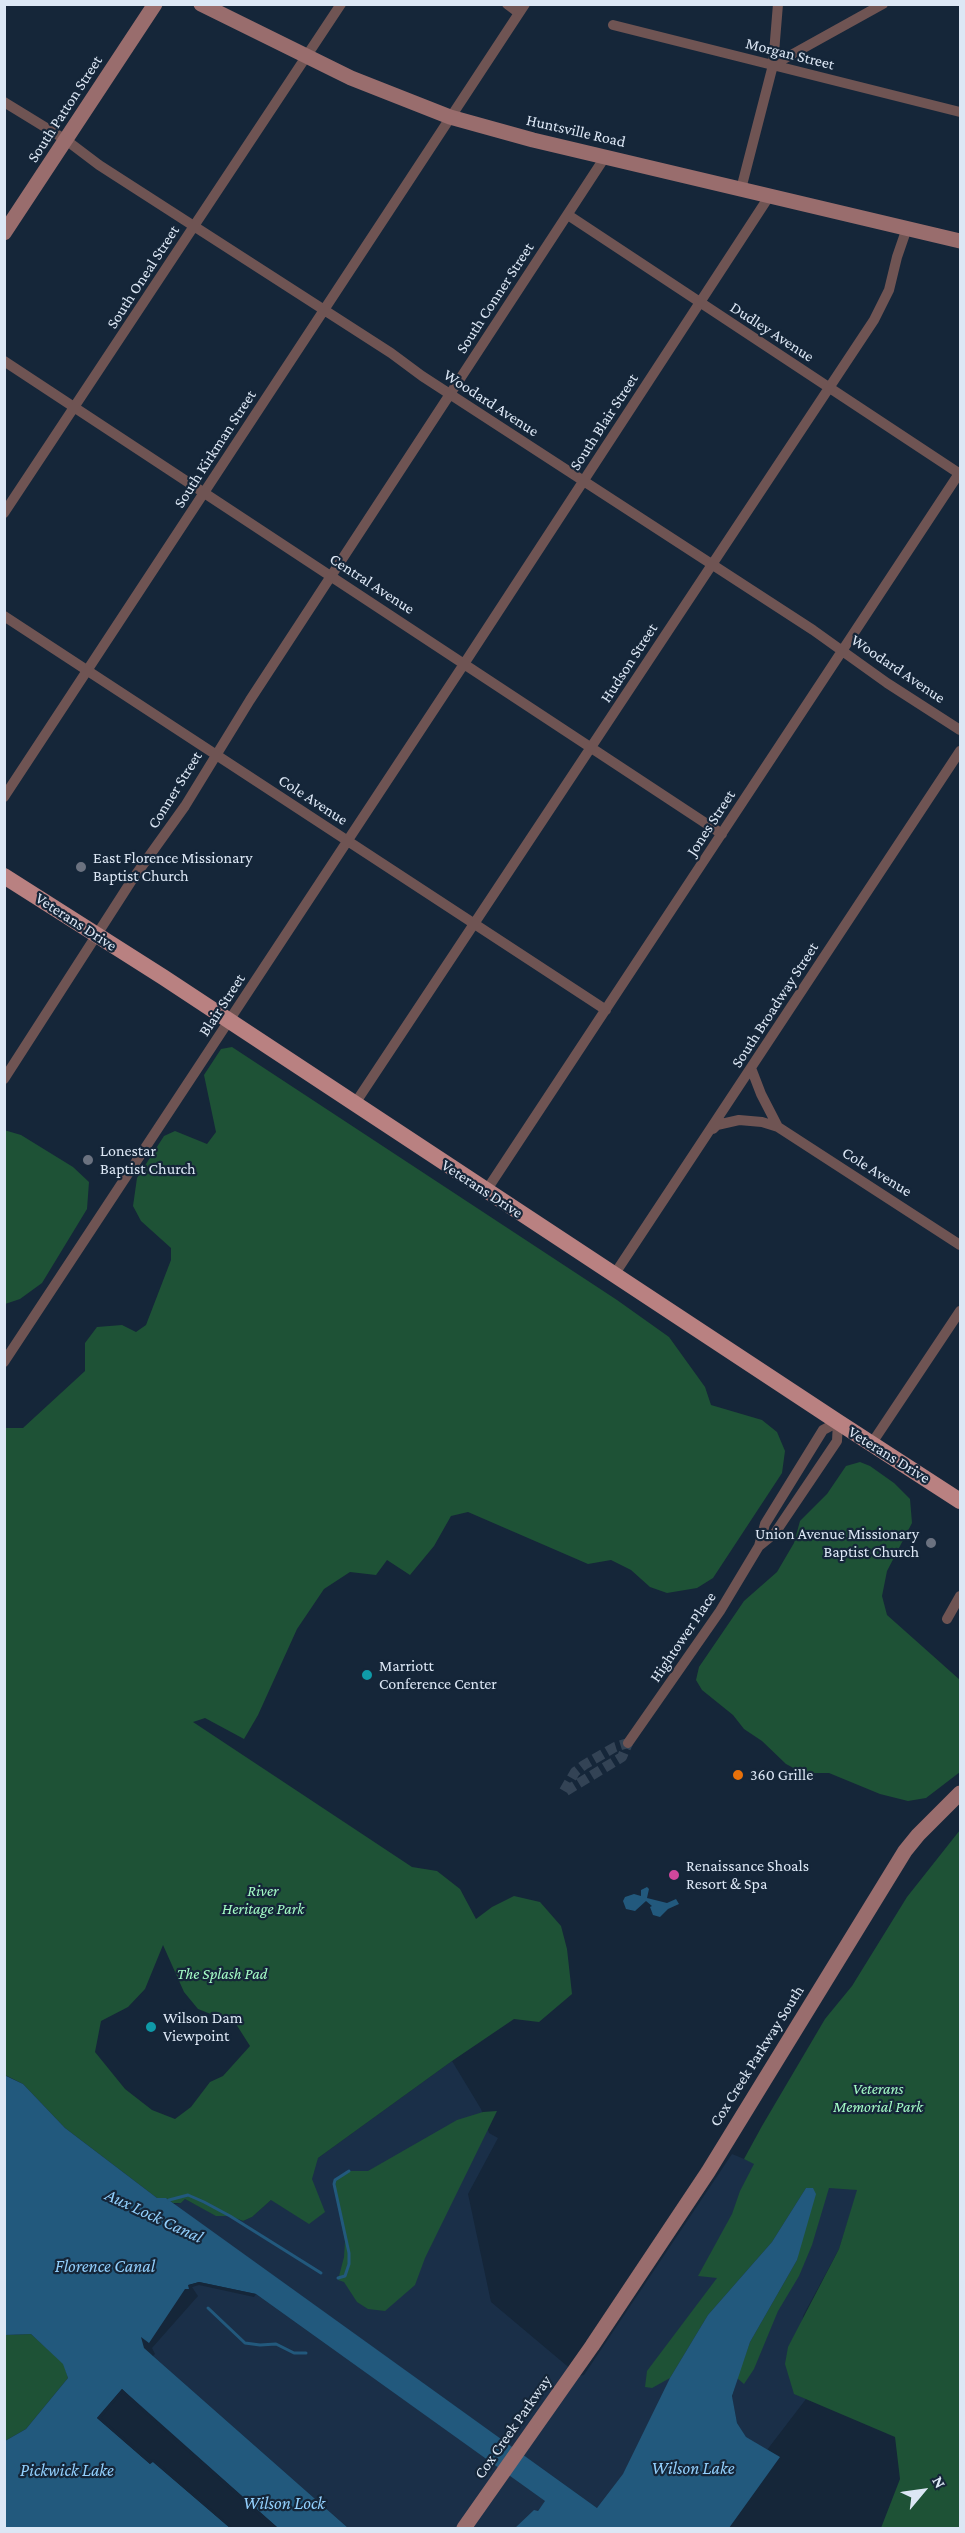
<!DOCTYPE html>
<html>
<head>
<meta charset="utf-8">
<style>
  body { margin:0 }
  #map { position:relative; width:965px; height:2533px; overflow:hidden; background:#152639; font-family:"Crimson Pro",serif }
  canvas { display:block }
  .frame { position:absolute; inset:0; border:6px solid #dce7f5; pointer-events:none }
  .north { position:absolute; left:893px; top:2461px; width:60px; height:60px; -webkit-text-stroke:4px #152639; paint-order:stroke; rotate:61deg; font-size:16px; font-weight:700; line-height:24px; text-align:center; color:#dce7f5 }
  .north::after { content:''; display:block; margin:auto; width:21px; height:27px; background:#dce7f5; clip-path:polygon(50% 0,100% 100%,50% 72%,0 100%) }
</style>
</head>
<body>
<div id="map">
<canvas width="965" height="2533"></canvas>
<div class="frame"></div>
<div class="north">N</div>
</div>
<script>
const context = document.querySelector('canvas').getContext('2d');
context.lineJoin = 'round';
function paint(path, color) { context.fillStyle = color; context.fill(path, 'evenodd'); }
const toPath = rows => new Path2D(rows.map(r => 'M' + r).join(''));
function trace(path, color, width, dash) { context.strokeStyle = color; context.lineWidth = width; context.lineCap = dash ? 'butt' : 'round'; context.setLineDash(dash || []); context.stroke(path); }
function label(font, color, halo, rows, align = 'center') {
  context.font = font + ' "Crimson Pro",serif'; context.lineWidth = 4.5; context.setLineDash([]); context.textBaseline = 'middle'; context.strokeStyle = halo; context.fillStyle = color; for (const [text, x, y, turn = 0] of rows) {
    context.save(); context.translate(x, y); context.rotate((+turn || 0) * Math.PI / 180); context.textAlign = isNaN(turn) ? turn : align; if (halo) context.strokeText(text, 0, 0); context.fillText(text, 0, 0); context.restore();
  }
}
paint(toPath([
  [452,2061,481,2109,489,2133,498,2138,468,2194,491,2302,579,2376,584,2375,732,2154,776,2172,858,2190,839,2249,803,2316,794,2393,806,2399,767,2450,746,2438,737,2423,732,2397,737,2378,642,2528,597,2508,173,2204,181,2203,185,2199,216,2215,230,2216,243,2221,252,2217,318,2158],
  [199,2282,256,2294,546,2501,537,2512,515,2528,348,2528,153,2356,149,2347,189,2289]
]), '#1a2f48');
paint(toPath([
  [232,1047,617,1300,669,1337,705,1387,711,1405,762,1420,777,1432,785,1451,782,1473,713,1578,697,1588,667,1593,650,1587,631,1570,611,1560,588,1564,468,1512,451,1516,434,1546,410,1575,387,1560,376,1575,350,1572,324,1589,297,1629,258,1715,244,1739,205,1718,193,1722,412,1867,437,1871,460,1889,476,1919,492,1907,514,1896,540,1902,561,1926,567,1949,572,1994,539,2022,514,2019,452,2061,318,2158,312,2179,325,2212,309,2224,271,2200,252,2217,243,2221,230,2216,216,2216,185,2199,181,2203,173,2203,166,2198,157,2198,65,2128,23,2084,5,2075,4,1428,23,1428,85,1371,85,1343,97,1327,122,1325,136,1332,146,1325,171,1260,171,1248,141,1221,133,1206,137,1178,164,1136,175,1131,207,1144,216,1132,204,1075,221,1049],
  [163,1945,184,1992,198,2009,236,2024,250,2046,223,2076,210,2082,191,2107,175,2119,152,2110,125,2089,95,2052,101,2021,128,2007,145,1989],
  [4,1130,21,1135,73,1167,89,1182,87,1209,42,1283,20,1299,5,1304],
  [860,1462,870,1466,894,1483,910,1499,912,1523,887,1571,882,1596,887,1615,960,1680,960,1772,926,1798,908,1801,880,1794,829,1773,803,1773,786,1764,762,1741,744,1729,733,1715,702,1690,696,1680,699,1667,744,1601,777,1572,794,1543,800,1521,827,1494,846,1466],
  [960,1830,960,2528,881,2528,900,2479,895,2437,794,2394,785,2364,788,2347,839,2249,857,2190,829,2188,812,2245,799,2276,778,2311,754,2369,744,2384,737,2378,750,2342,797,2260,806,2188,772,2242,708,2315,670,2378,652,2388,645,2387,647,2371,717,2278,698,2276,732,2214,740,2191,754,2164,744,2159,762,2126,825,2019,852,1986,907,1897],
  [497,2111,425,2258,415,2285,385,2311,368,2309,357,2302,344,2282,338,2280,344,2257,345,2241,336,2197,335,2180,349,2171,368,2171,457,2120,483,2112],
  [31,2334,64,2364,68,2378,26,2429,5,2441,4,2335]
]), '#1e5236');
paint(toPath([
  [647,1887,649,1889,647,1898,667,1903,676,1899,679,1904,668,1909,660,1917,653,1915,650,1907,652,1906,646,1901,635,1911,626,1909,623,1901,625,1897,634,1894,641,1896,641,1890],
  [4,2075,23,2084,65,2128,157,2198,166,2198,597,2508,623,2474,670,2378,708,2315,772,2242,806,2188,813,2188,816,2194,797,2260,750,2342,732,2396,737,2423,746,2437,780,2457,729,2528,515,2528,534,2510,538,2511,545,2501,256,2294,199,2282,189,2285,189,2289,149,2347,153,2356,348,2528,278,2528,122,2389,97,2418,150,2464,152,2461,230,2528,5,2528,5,2441,26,2429,68,2378,63,2364,31,2334,5,2335]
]), '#22597d');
paint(toPath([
  [199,2282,256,2294,254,2297,199,2285,192,2287,198,2296,152,2348,155,2354,153,2356,144,2348,141,2337,149,2343,185,2289,189,2289,188,2285],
  [122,2389,145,2411,278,2528,273,2528,122,2393,101,2418,150,2460,154,2459,233,2528,230,2528,153,2462,150,2464,97,2418]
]), '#152639');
trace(toPath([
  [169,2200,188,2195,204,2202,230,2216,321,2273],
  [338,2278,345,2276,349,2264,349,2253,334,2184,335,2180,349,2171],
  [208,2308,245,2343,260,2345,276,2344,294,2353,306,2353]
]), '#22597d', 3);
trace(toPath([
  [564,1791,575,1772,584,1765,615,1747,628,1743],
  [566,1791,622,1757,628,1743]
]), '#334355', 10, [10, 5]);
trace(toPath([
  [507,4,519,13],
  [613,25,960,112],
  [773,65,883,4],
  [4,102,66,140,99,165,391,353,422,376,813,630,887,683,960,730],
  [741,189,773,65,778,4],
  [568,215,960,474],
  [4,361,722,834],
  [4,513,341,4],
  [4,616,606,1010],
  [4,797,525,4],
  [751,1068,761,1094,778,1127,960,1245],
  [4,1079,132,880,185,806,250,700,605,157],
  [354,1105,874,320,889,290,897,257,907,228],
  [713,1129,717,1125,739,1120,762,1122,778,1127],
  [486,1191,960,472],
  [614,1275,960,751],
  [4,1362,464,664,770,195],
  [872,1443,960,1311],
  [947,1619,960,1596],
  [628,1743,720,1611,759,1546,765,1524,823,1430,838,1422,837,1441,775,1533,759,1546]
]), '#6f5453', 10);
trace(toPath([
  [201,4,351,78,450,117,533,140,960,241],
  [4,233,155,4],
  [464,2528,592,2346,708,2172,905,1851,918,1835,960,1793]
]), '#996d6d', 15);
trace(toPath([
  [4,876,163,977,838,1422,960,1501]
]), '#b98181', 16);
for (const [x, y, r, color] of [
  [81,867,6,"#6b7280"],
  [88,1160,6,"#6b7280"],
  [931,1543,6,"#6b7280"],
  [367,1675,6,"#0f9aa8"],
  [738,1775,6,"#e8710a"],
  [674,1875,6,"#d1479c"],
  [151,2027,6,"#0f9aa8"]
]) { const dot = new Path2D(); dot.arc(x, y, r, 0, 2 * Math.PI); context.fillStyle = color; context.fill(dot); trace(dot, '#152639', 2); }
label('16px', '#dce7f5', '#152639', [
  ["Morgan Street",790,54,14],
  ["South Patton Street",65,109,-57],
  ["Huntsville Road",576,131,13],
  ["South Oneal Street",143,277,-57],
  ["South Conner Street",495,298,-57],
  ["Dudley Avenue",772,332,33],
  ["Woodard Avenue",491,403,33],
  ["South Blair Street",604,422,-57],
  ["South Kirkman Street",215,449,-57],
  ["Central Avenue",372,584,33],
  ["Hudson Street",629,663,-57],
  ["Woodard Avenue",898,669,34],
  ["Conner Street",175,790,-58],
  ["Cole Avenue",313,800,33],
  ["Jones Street",711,823,-57],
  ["Veterans Drive",76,922,33],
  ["Blair Street",222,1005,-57],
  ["South Broadway Street",775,1005,-57],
  ["Cole Avenue",877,1172,32],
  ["Veterans Drive",482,1189,33],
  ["Veterans Drive",889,1455,32],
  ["Hightower Place",683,1637,-56],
  ["Cox Creek Parkway South",757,2056,-58],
  ["Cox Creek Parkway",513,2427,-55]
]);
label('16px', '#dce7f5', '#152639', [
  ["East Florence Missionary",93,858],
  ["Baptist Church",93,876],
  ["Lonestar",100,1151],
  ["Baptist Church",100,1169],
  ["Union Avenue Missionary",919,1534,"right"],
  ["Baptist Church",919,1552,"right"],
  ["Marriott",379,1666],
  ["Conference Center",379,1684],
  ["360 Grille",750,1775],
  ["Renaissance Shoals",686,1866],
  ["Resort & Spa",686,1884],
  ["Wilson Dam",163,2018],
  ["Viewpoint",163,2036]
], 'left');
label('italic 16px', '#a4fbc6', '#152639', [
  ["River",263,1891],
  ["Heritage Park",263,1909],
  ["The Splash Pad",222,1974],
  ["Veterans",878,2089],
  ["Memorial Park",878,2107]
]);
label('italic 18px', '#92cffc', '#152639', [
  ["Aux Lock Canal",154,2216,25],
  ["Florence Canal",105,2266],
  ["Wilson Lake",693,2468],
  ["Pickwick Lake",67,2470],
  ["Wilson Lock",284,2503]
]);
</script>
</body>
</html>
